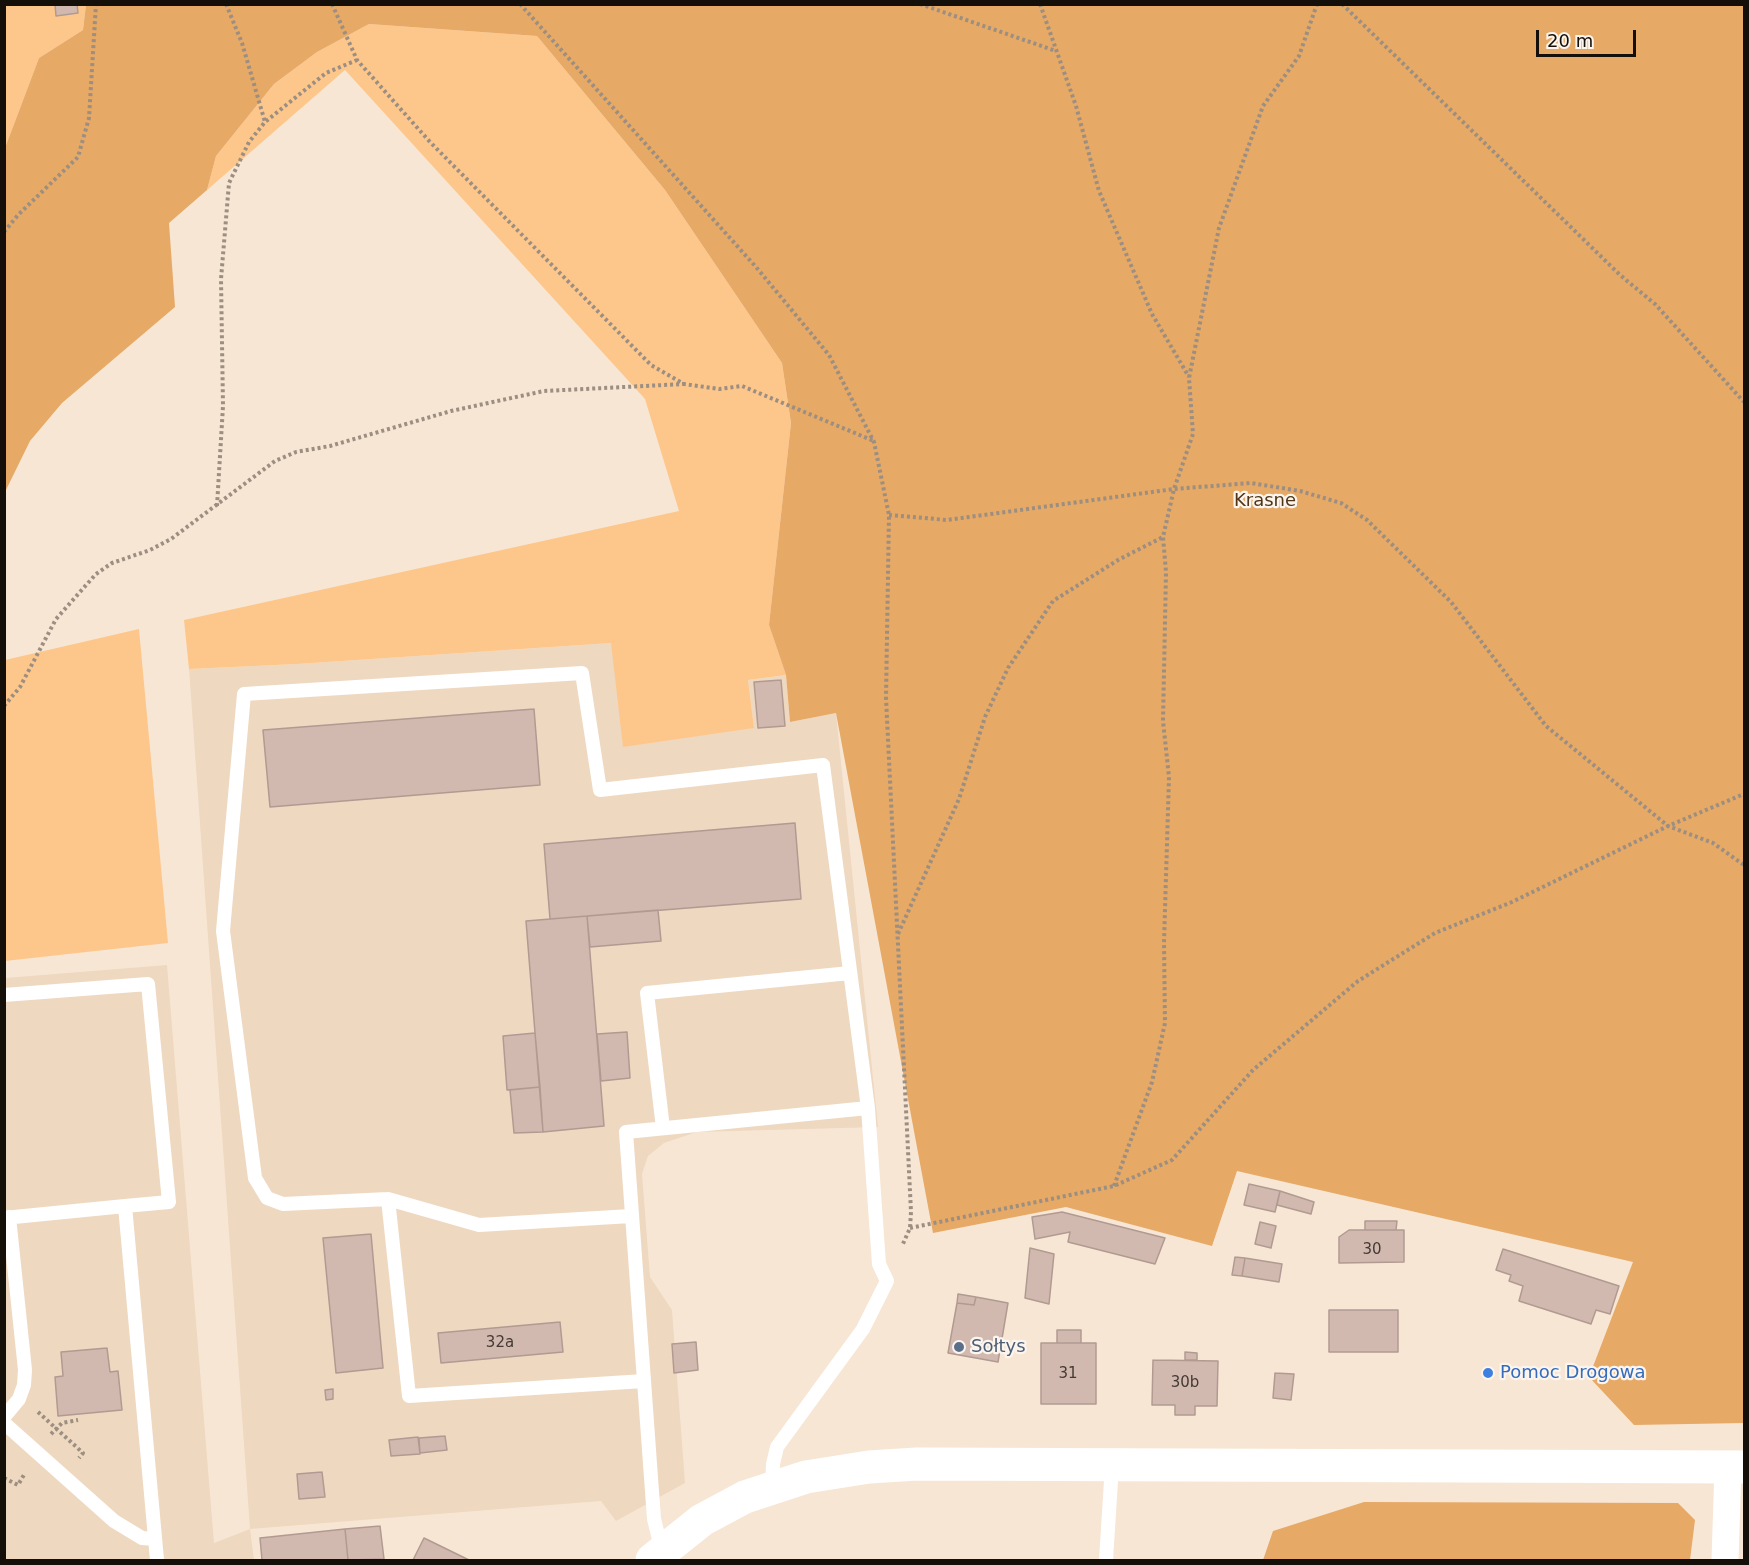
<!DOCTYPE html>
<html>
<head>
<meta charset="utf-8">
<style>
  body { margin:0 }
  #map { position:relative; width:1749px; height:1565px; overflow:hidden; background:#f8e6d4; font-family:"DejaVu Sans",sans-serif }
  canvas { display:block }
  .frame { position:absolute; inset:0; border:6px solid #150f09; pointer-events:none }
  .scale { position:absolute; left:1536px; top:30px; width:100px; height:27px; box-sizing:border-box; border:3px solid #150f09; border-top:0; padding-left:8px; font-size:18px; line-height:21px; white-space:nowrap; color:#150f09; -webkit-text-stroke:4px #fcf5ee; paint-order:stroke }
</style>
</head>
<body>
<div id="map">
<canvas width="1749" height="1565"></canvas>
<div class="frame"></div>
<div class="scale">20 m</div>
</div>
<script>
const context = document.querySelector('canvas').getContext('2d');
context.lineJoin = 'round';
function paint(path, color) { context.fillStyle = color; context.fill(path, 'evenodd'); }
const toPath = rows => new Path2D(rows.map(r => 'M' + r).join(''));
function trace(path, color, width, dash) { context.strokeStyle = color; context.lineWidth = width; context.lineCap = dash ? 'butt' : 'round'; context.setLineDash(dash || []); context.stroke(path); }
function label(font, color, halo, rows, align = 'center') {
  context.font = font + ' "DejaVu Sans",sans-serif'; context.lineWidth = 4.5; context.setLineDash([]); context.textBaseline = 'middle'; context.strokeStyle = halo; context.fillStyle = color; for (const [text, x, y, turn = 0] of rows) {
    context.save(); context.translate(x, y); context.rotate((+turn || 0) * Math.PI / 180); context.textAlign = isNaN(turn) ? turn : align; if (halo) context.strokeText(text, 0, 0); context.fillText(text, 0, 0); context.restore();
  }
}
paint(toPath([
  [611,643,754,728,748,680,786,675,790,722,836,713,878,1127,697,1132,664,1143,648,1156,642,1174,650,1277,672,1310,685,1483,616,1521,601,1501,250,1529,254,1560,5,1560,5,978,167,965,214,1543,250,1529,189,669,297,664]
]), '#efd8c0');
paint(toPath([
  [5,5,86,5,83,30,39,58,5,148],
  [369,24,537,36,665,190,782,363,791,423,769,625,786,675,748,680,754,728,623,747,611,643,297,664,189,669,184,620,679,511,645,399,345,70,207,190,216,156,274,84,317,52],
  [139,629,168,943,5,961,5,660]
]), '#fdc78c');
paint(toPath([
  [86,5,1744,5,1744,1423,1634,1425,1589,1377,1633,1262,1237,1171,1212,1246,1066,1207,933,1233,836,713,790,722,786,675,769,625,791,423,782,363,665,190,537,36,369,24,317,52,274,84,216,156,207,190,169,223,175,307,62,403,30,441,5,492,5,148,39,58,83,30],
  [1364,1502,1678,1503,1695,1520,1690,1560,1263,1560,1273,1531]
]), '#e6a966');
const building = toPath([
  [55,4,77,4,78,13,56,16,55,4],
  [781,680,785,726,758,728,754,682,781,680],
  [534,709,540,785,270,807,263,730,534,709],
  [795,823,801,899,550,919,544,844,795,823],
  [658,910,661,941,590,947,587,916,658,910],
  [587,916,604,1126,543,1132,526,921,587,916],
  [627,1032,630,1078,601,1081,597,1034,627,1032],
  [535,1033,540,1087,507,1090,503,1036,535,1033],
  [540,1087,543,1132,514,1133,510,1090,540,1087],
  [1249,1184,1280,1191,1275,1212,1244,1205,1249,1184],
  [1280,1191,1314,1202,1311,1214,1277,1205,1280,1191],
  [1062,1212,1165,1238,1155,1264,1068,1242,1070,1232,1035,1239,1032,1217,1062,1212],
  [1365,1221,1397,1221,1396,1230,1365,1230,1365,1221],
  [1260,1222,1276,1226,1271,1248,1255,1244,1260,1222],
  [1349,1230,1404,1230,1404,1262,1339,1263,1339,1237,1349,1230],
  [371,1234,383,1368,336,1373,323,1238,371,1234],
  [1030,1248,1054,1254,1049,1304,1025,1298,1030,1248],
  [1503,1249,1619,1286,1610,1314,1596,1310,1591,1324,1519,1301,1523,1286,1509,1281,1511,1275,1496,1270,1503,1249],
  [1235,1257,1245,1258,1242,1276,1232,1275,1235,1257],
  [1245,1258,1282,1264,1279,1282,1242,1276,1245,1258],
  [958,1294,976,1297,974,1305,957,1303,958,1294],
  [976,1297,1008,1303,998,1362,948,1353,957,1303,974,1305,976,1297],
  [1329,1310,1398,1310,1398,1352,1329,1352,1329,1310],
  [560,1322,563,1352,441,1363,438,1333,560,1322],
  [1057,1330,1081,1330,1081,1343,1057,1343,1057,1330],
  [696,1342,698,1370,674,1373,672,1344,696,1342],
  [1041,1343,1096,1343,1096,1404,1041,1404,1041,1343],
  [107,1348,110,1372,118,1371,122,1410,58,1416,55,1377,63,1376,61,1352,107,1348],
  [1185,1352,1197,1353,1197,1360,1185,1360,1185,1352],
  [1153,1360,1218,1361,1217,1406,1195,1406,1195,1415,1175,1415,1175,1405,1152,1405,1153,1360],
  [1275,1373,1294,1374,1291,1400,1273,1398,1275,1373],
  [333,1389,333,1399,326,1400,325,1390,333,1389],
  [445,1436,447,1450,420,1453,419,1438,445,1436],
  [418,1437,420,1454,391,1456,389,1440,418,1437],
  [322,1472,325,1497,299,1499,297,1474,322,1472],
  [380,1526,384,1559,348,1560,345,1529,380,1526],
  [345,1529,348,1560,262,1560,260,1538,345,1529],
  [424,1538,469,1560,413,1560,424,1538]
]);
paint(building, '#d2b9b0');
trace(building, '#b19a91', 1.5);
trace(toPath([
  [226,4,242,43,265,122],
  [332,4,357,60,430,142,651,365,684,384,719,389,742,386,874,441],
  [520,4,756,267,829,355,874,442,889,515,886,698,911,1212,910,1228,902,1246],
  [920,4,1056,51],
  [1040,4,1076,106,1099,191,1152,314,1189,377],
  [1342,4,1620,275,1655,304,1744,402],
  [4,232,18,215,78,157,89,118,96,4],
  [217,506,223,406,221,279,229,183,249,142,265,122,326,73,357,60],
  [889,515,947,520,1174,489,1251,483,1300,491,1341,503,1367,520,1451,602,1546,726,1668,826,1713,843,1744,865],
  [4,706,20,687,56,619,96,574,112,563,150,550,171,539,275,461,296,452,330,446,451,411,544,391,684,384],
  [898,934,959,799,985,717,1008,668,1053,601,1118,560,1163,537],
  [1114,1186,1152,1082,1165,1023,1164,943,1169,777,1163,721,1166,572,1163,537,1174,489,1193,434,1189,378,1219,228,1263,106,1299,56,1317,4],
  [910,1228,1114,1186,1172,1160,1253,1070,1358,981,1435,933,1512,902,1668,826,1744,794],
  [38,1412,83,1453,79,1458],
  [51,1434,62,1423,78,1420],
  [4,1478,18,1485,25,1473]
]), '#9c8e81', 4, [3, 3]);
trace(toPath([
  [4,995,148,984,169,1202,125,1206],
  [663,1128,647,993,850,973],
  [388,1199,409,1396,644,1381],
  [631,1216,479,1225,388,1199,283,1204,267,1198,255,1178,223,931,244,694,582,673,600,790,823,765,868,1108],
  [4,1218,125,1206,157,1560],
  [4,1417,19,1399,24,1385,25,1370,9,1217],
  [4,1423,114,1521,142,1538,155,1539],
  [662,1551,654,1519,626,1132,868,1108,879,1264,887,1281,863,1329,777,1447,773,1464,772,1487],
  [1106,1560,1112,1465]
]), '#fff', 14);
trace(toPath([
  [1725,1560,1728,1467]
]), '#fff', 27);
trace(toPath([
  [652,1560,702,1520,745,1497,806,1477,869,1467,917,1464,1744,1467]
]), '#fff', 33);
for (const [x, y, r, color] of [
  [959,1347,6,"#5c6f8a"],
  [1488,1373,6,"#3f7fe0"]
]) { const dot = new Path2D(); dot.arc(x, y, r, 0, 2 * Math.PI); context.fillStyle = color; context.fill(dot); trace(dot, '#fcf5ee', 2); }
label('15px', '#443a33', null, [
  ["30",1372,1250],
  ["32a",500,1343],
  ["31",1068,1374],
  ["30b",1185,1383]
]);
label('18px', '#4f3619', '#fcf5ee', [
  ["Krasne",1265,501]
]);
label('18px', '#4e5e75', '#fcf5ee', [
  ["Sołtys",971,1347]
], 'left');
label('18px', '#366cbe', '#fcf5ee', [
  ["Pomoc Drogowa",1500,1373]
], 'left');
</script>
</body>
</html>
